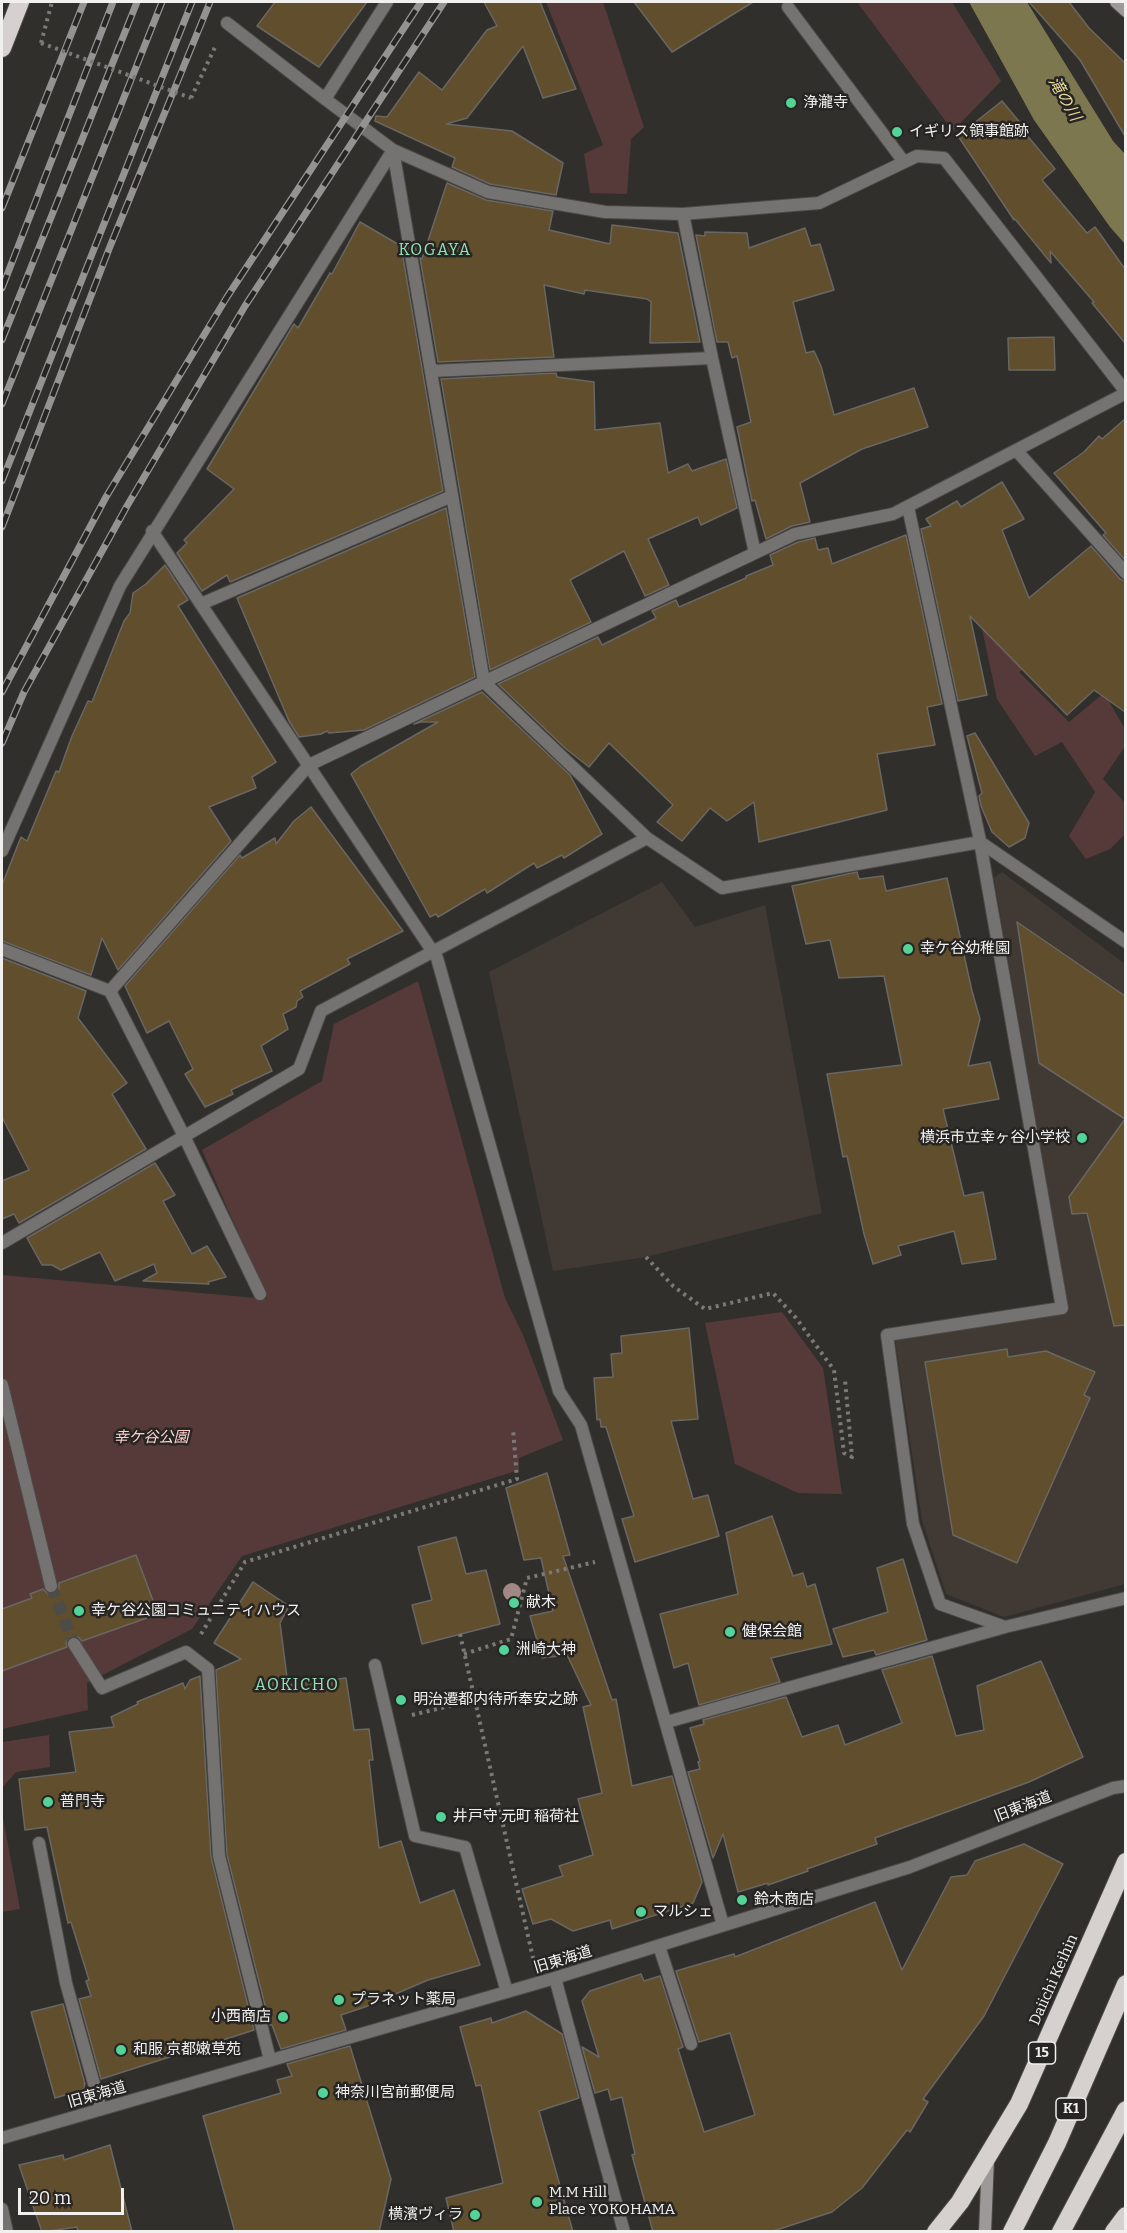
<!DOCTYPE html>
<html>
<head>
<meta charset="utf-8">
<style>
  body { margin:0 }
  #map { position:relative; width:1127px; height:2233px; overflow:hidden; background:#312f2c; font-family:Bitter,serif }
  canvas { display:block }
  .frame { position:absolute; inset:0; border:3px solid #f1f0ee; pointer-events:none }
  .scale { position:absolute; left:18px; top:2188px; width:106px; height:27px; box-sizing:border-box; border:3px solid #f1f0ee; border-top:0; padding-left:8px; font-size:18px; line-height:21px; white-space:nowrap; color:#f1f0ee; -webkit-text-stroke:4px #272523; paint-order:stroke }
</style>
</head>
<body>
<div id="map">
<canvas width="1127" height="2233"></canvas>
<div class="frame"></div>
<div class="scale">20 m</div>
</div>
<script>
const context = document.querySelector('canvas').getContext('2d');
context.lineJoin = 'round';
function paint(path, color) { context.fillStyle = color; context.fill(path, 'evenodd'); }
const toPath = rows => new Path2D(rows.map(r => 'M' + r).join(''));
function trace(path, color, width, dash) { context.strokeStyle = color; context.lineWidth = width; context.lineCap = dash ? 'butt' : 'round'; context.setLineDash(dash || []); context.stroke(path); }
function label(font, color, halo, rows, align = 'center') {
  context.font = font + ' Bitter,"Noto Sans JP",serif'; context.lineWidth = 5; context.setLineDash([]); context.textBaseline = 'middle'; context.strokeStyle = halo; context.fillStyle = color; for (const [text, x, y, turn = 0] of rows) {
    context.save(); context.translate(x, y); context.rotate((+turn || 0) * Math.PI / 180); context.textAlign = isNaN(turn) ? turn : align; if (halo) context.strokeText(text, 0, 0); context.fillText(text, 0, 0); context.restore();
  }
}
paint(toPath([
  [1002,872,1125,964,1125,1584,1004,1617,946,1594,922,1520,895,1340,1069,1311,994,878],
  [662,882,695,927,765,905,822,1213,646,1257,553,1271,489,972]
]), '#413933');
paint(toPath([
  [546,2,603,2,644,127,631,139,627,194,590,193,584,154,603,145],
  [857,2,952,2,1001,81,953,131],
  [981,624,1038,659,1019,672,1069,722,1104,693,1125,729,1125,746,1103,779,1125,803,1125,834,1110,849,1086,859,1069,836,1095,792,1062,742,1035,756,997,699],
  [418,981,505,1298,523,1335,563,1440,519,1458,519,1470,242,1556,192,1629,87,1683,88,1710,2,1729,2,1275,267,1299,202,1150,322,1081,334,1024],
  [782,1312,823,1368,842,1494,798,1493,735,1464,705,1323],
  [49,1735,50,1767,16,1772,2,1788,2,1742],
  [2,1813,20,1909,2,1912]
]), '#563a39');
paint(toPath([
  [969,2,1027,2,1113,141,1125,154,1125,244,1110,227,1034,120]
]), '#7d7750');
const building = toPath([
  [275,2,367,2,319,67,257,26,275,2],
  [484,2,540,2,576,89,543,98,523,46,467,118,446,124,512,131,563,163,556,195,490,184,452,167,455,158,375,121,376,116,387,117,419,72,442,90,487,30,497,26,484,2],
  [634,2,753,2,672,52,634,2],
  [1029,2,1069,2,1089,28,1125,63,1125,136,1080,60,1029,2],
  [1002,101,1027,131,1025,133,1055,169,1042,180,1087,233,1095,227,1125,269,1125,343,1092,303,1094,302,1050,251,1051,263,1015,219,1014,220,958,136,1002,101],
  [447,183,486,200,553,211,549,230,610,244,612,225,678,233,700,342,650,343,651,302,647,299,585,290,584,294,544,285,554,357,438,362,420,258,422,259,447,183],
  [360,222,401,246,443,491,230,582,227,575,202,591,177,553,187,543,184,540,234,489,207,469,294,324,298,328,330,273,332,274,360,222],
  [805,228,811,246,820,244,834,290,793,302,806,353,814,351,821,366,834,415,914,388,928,427,862,449,800,483,810,522,792,526,766,539,755,500,752,501,737,427,751,422,737,356,732,358,728,342,717,342,696,235,705,236,705,232,747,233,749,248,805,228],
  [1054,337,1055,370,1009,370,1008,338,1054,337],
  [556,373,557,377,594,382,595,430,660,423,668,473,688,464,692,471,726,459,737,508,701,525,698,517,648,539,669,585,645,596,624,551,570,580,591,622,490,670,441,379,556,373],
  [1125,419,1125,560,1103,535,1106,533,1054,473,1084,452,1099,436,1102,439,1125,419],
  [1002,482,1024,519,1002,530,1029,598,1091,546,1120,579,1125,581,1125,712,1094,690,1067,715,970,616,987,695,958,701,921,529,931,526,926,519,957,501,961,507,1002,482],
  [446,508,475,677,364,730,329,733,327,731,321,734,299,737,289,721,237,598,446,508],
  [906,535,942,704,927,707,935,745,877,754,887,810,759,842,754,802,727,821,710,808,682,841,657,822,673,805,609,743,589,767,565,748,498,684,598,637,602,645,656,618,652,611,676,600,679,607,746,578,746,576,773,565,770,555,798,542,815,538,818,550,828,548,832,564,906,535],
  [165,565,188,600,178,606,276,762,252,777,256,788,209,807,231,841,118,970,102,938,91,975,2,941,2,885,21,837,27,841,56,771,59,772,72,736,88,701,92,702,124,621,130,613,133,593,146,584,165,565],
  [482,692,570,775,602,834,564,858,562,855,537,868,534,863,487,893,485,889,438,917,436,914,430,917,351,774,361,766,438,722,421,722,414,724,482,692],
  [975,733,1029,823,1025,838,1009,847,992,832,981,806,979,796,982,793,967,736,975,733],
  [311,807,403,931,347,959,350,964,300,991,303,997,297,1001,296,1007,283,1014,288,1029,261,1046,272,1071,231,1090,233,1094,205,1107,185,1074,193,1069,169,1021,147,1033,125,986,240,855,242,858,275,838,276,844,294,821,311,807],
  [857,872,859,879,883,876,886,891,947,878,972,991,980,1019,968,1066,990,1062,999,1099,943,1109,964,1196,983,1192,996,1259,962,1264,954,1231,898,1246,901,1255,873,1264,864,1234,847,1156,843,1157,827,1074,902,1065,884,976,839,978,830,940,806,944,792,886,857,872],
  [1017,922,1125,996,1125,1325,1114,1326,1087,1213,1072,1214,1069,1197,1125,1119,1039,1063,1017,922],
  [2,958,86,991,78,1018,127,1083,112,1094,146,1149,19,1223,14,1214,2,1219,2,1181,29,1170,2,1117,2,958],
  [155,1163,175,1195,163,1201,192,1254,207,1246,226,1277,208,1282,209,1284,143,1281,157,1273,154,1264,115,1281,100,1252,61,1270,52,1265,42,1265,27,1238,155,1163],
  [689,1328,698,1419,671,1421,693,1499,708,1495,719,1536,635,1562,622,1519,634,1516,606,1427,601,1427,600,1419,597,1420,594,1378,613,1377,611,1354,622,1353,621,1336,689,1328],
  [1007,1349,1008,1357,1046,1351,1095,1372,1084,1395,1090,1398,1017,1563,953,1535,925,1362,1007,1349],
  [547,1473,570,1555,563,1556,612,1700,616,1699,632,1786,672,1776,702,1882,693,1903,612,1929,610,1920,573,1931,551,1919,533,1924,522,1889,563,1876,559,1866,593,1855,578,1799,602,1793,583,1707,591,1705,567,1655,542,1658,530,1616,553,1611,541,1558,524,1560,506,1488,547,1473],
  [772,1516,793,1576,803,1573,807,1587,815,1584,832,1644,771,1658,780,1682,699,1705,688,1663,674,1668,660,1614,738,1594,726,1533,772,1516],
  [456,1537,466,1574,486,1570,500,1624,422,1644,412,1605,432,1600,418,1547,456,1537],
  [136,1555,158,1614,82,1641,77,1636,70,1637,66,1641,67,1647,2,1671,2,1609,32,1598,30,1594,43,1589,48,1594,54,1594,59,1589,59,1583,136,1555],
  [903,1559,927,1640,876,1655,874,1650,843,1657,833,1629,888,1612,877,1568,903,1559],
  [253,1582,289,1606,280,1623,288,1685,346,1678,354,1730,369,1729,373,1760,369,1760,379,1848,401,1841,420,1903,454,1890,480,1965,428,1980,365,2007,341,2015,346,2030,281,2049,272,2025,270,2025,227,1855,216,1670,241,1659,214,1643,253,1582],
  [932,1656,956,1736,984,1730,977,1686,1041,1661,1083,1757,1029,1782,875,1838,877,1844,807,1869,808,1871,768,1885,768,1883,738,1892,723,1834,713,1858,688,1772,700,1769,698,1762,700,1761,690,1728,704,1724,703,1720,786,1697,802,1737,838,1725,845,1745,902,1723,882,1670,932,1656],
  [200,1676,211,1857,254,2030,101,2079,79,1999,91,1996,86,1981,89,1980,71,1922,68,1923,47,1827,25,1830,19,1779,76,1772,69,1732,114,1727,111,1717,138,1704,137,1702,183,1683,185,1689,190,1680,200,1676],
  [1024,1844,1063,1864,984,2016,923,2099,928,2102,910,2132,907,2130,862,2188,832,2212,770,2232,653,2232,632,2155,635,2154,622,2097,611,2100,608,2089,595,2093,582,2047,599,2057,582,2001,590,1991,641,1974,644,1981,660,1976,683,2047,678,2049,704,2132,755,2115,730,2033,699,2042,676,1971,734,1954,735,1957,875,1902,902,1970,951,1877,967,1875,975,1861,1024,1844],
  [63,2004,85,2084,84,2084,85,2089,55,2098,31,2012,63,2004],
  [526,2011,562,2034,579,2098,539,2111,573,2232,454,2232,446,2198,503,2183,481,2085,476,2086,460,2027,491,2018,492,2023,526,2011],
  [350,2046,391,2179,379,2232,235,2232,203,2116,281,2093,277,2080,292,2076,287,2064,350,2046],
  [110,2145,132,2232,78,2232,77,2227,42,2232,19,2165,63,2155,64,2160,110,2145]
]);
paint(building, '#614e2c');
trace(building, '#696763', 1.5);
trace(toPath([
  [51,1586,74,1644]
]), '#4e4c49', 12, [12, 6]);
const lane = toPath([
  [788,7,904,162],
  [39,1843,66,1983,101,2109],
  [659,1946,691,2044]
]);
const street = toPath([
  [227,23,325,99,387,2],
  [325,99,393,150,484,682,647,838,722,888,980,842,1126,942],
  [683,214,712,358,755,553],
  [431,371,712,358],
  [1016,450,1126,573],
  [908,507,979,836,1062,1308,887,1335,913,1524,940,1604,1005,1627],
  [152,531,437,958,559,1391,581,1425,723,1925],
  [201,604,452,496],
  [2,851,120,586,393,150,488,192,605,212,683,214,819,203,917,156,944,158,1126,392],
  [2,949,110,991],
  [2,1243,299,1069,321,1011,647,838],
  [260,1294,184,1136,110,991,309,765,795,534,893,514,1126,393],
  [2,1385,51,1586],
  [74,1644,102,1688,186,1652,208,1669,219,1856,270,2060],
  [375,1665,415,1836,465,1847,507,1992],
  [667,1722,1005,1627,1126,1598],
  [555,1978,624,2232],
  [2,2138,555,1978,910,1867,1113,1788,1126,1786],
  [2,2209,7,2232]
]);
const secondary = toPath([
  [1116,2,1126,11],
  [985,2232,988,2158]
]);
const highway = toPath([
  [2,48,20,2],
  [936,2232,960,2202,1019,2104,1126,1862],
  [1012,2232,1057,2143,1126,1984],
  [1061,2232,1126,2110],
  [1114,2232,1126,2216]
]);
trace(lane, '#4c4a47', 14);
trace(street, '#4c4a47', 14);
trace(secondary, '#4c4a47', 14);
trace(highway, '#4c4a47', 20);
trace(toPath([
  [41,43,52,2],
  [191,98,216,45],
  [646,1257,673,1286,705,1309,773,1293,796,1318,834,1370,844,1453,852,1457,845,1380],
  [201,1634,245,1562,517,1479,513,1429],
  [460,1634,533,1958],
  [464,1654,511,1639,527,1578,595,1562],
  [412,1715,474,1700]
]), '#7b7a77', 4, [3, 4.5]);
trace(lane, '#757372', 12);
trace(street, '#757372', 12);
trace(secondary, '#9c9998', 12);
trace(highway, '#d6d1cf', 18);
const rail = toPath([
  [2,208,84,2],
  [2,288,113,2],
  [2,340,137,2],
  [2,404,162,2],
  [2,481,192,2],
  [2,527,109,249,210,2],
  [2,692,106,497,227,297,421,2],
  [2,743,24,692,127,506,245,306,444,2]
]);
trace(rail, '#959391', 7);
trace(rail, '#272523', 4.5, [14]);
trace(toPath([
  [41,43,191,98]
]), '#7b7a77', 4, [3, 4.5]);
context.fillStyle = '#a18885';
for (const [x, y] of [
  [512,1592]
]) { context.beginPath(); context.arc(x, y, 9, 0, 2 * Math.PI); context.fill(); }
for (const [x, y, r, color] of [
  [791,103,6,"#54d396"],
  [897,132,6,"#54d396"],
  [908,949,6,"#54d396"],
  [1082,1138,6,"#54d396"],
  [514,1603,6,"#54d396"],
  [79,1611,6,"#54d396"],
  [730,1632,6,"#54d396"],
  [504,1650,6,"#54d396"],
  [401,1700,6,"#54d396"],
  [48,1802,6,"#54d396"],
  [441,1817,6,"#54d396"],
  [742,1900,6,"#54d396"],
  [641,1912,6,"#54d396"],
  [339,2000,6,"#54d396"],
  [283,2017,6,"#54d396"],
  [121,2050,6,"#54d396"],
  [323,2093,6,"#54d396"],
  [537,2202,6,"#54d396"],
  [475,2215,6,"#54d396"]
]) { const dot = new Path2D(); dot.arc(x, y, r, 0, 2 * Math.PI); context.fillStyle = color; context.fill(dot); trace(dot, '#272523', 2); }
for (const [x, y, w] of [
  [1042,2053,27],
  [1071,2109,30]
]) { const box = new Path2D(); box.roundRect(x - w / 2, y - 11, w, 22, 4.5); context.fillStyle = '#272523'; context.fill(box); trace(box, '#f1f0ee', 1.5); }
label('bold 14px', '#f1f0ee', null, [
  ["15",1042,2053],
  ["K1",1071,2109]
]);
label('15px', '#f1f0ee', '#272523', [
  ["浄瀧寺",803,103],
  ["イギリス領事館跡",909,132],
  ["幸ケ谷幼稚園",920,949],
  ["横浜市立幸ヶ谷小学校",1070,1138,"right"],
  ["献木",526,1603],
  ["幸ケ谷公園コミュニティハウス",91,1611],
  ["健保会館",742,1632],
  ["洲崎大神",516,1650],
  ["明治遷都内待所奉安之跡",413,1700],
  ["普門寺",60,1802],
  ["井戸守 元町 稲荷社",453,1817],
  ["鈴木商店",754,1900],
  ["マルシェ",653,1912],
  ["プラネット薬局",351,2000],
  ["小西商店",271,2017,"right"],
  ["和服 京都嫩草苑",133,2050],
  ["神奈川宮前郵便局",335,2093],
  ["M.M Hill",549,2193],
  ["Place YOKOHAMA",549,2210],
  ["横濱ヴィラ",463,2215,"right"]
], 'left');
label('italic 15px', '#fdd0cd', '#272523', [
  ["幸ケ谷公園",151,1438]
]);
label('15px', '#f1f0ee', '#272523', [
  ["旧東海道",1023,1807,-21],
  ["旧東海道",563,1960,-17],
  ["Daiichi Keihin",1054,1980,-66],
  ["旧東海道",97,2095,-16]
]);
label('italic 16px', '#e8dd9a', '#272523', [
  ["滝の川",1064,99,60]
]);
context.letterSpacing = '1.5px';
label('16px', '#93e2b7', '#272523', [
  ["KOGAYA",435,251],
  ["AOKICHO",297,1686]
]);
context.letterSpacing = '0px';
</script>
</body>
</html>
